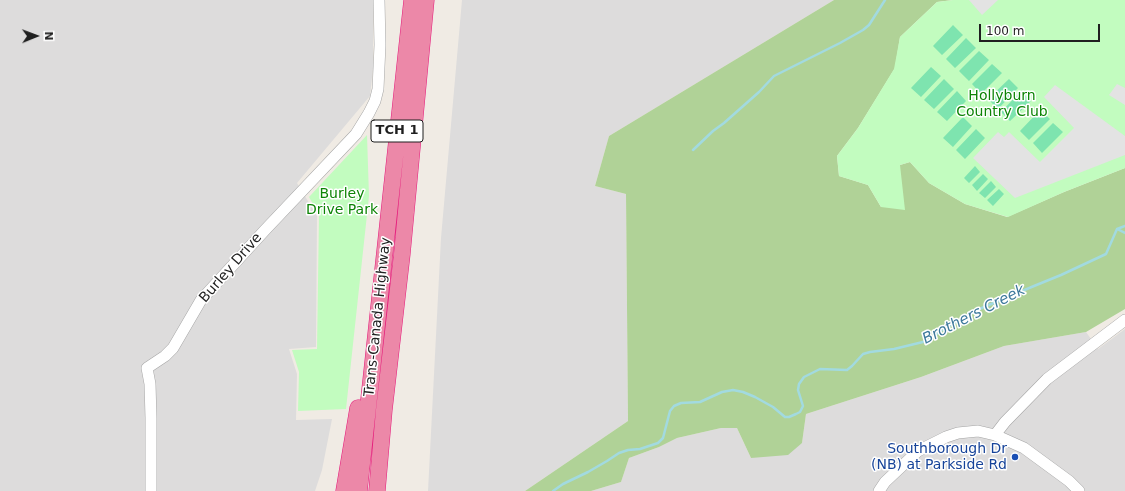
<!DOCTYPE html>
<html>
<head>
<meta charset="utf-8">
<style>
  body { margin:0 }
  #map { position:relative; width:1125px; height:491px; overflow:hidden; background:#f0ebe4; font-family:"DejaVu Sans",sans-serif }
  canvas { display:block }
  .north { position:absolute; left:16px; top:16px; width:40px; height:40px; -webkit-text-stroke:3px #fff; paint-order:stroke; rotate:89deg; font-size:11px; font-weight:700; line-height:16px; text-align:center; color:#1f1f1f }
  .north::after { content:''; display:block; margin:auto; width:14px; height:18px; background:#1f1f1f; clip-path:polygon(50% 0,100% 100%,50% 72%,0 100%) }
  .scale { position:absolute; left:979px; top:24px; width:121px; height:18px; box-sizing:border-box; border:2px solid #1f1f1f; border-top:0; padding-left:5px; font-size:12px; line-height:14px; white-space:nowrap; color:#1f1f1f; -webkit-text-stroke:3px #fff; paint-order:stroke }
</style>
</head>
<body>
<div id="map">
<canvas width="1125" height="491"></canvas>
<div class="north">N</div>
<div class="scale">100 m</div>
</div>
<script>
const context = document.querySelector('canvas').getContext('2d');
context.lineJoin = 'round';
function paint(path, color) { context.fillStyle = color; context.fill(path, 'evenodd'); }
const toPath = rows => new Path2D(rows.map(r => 'M' + r).join(''));
function trace(path, color, width, dash) { context.strokeStyle = color; context.lineWidth = width; context.lineCap = dash ? 'butt' : 'round'; context.setLineDash(dash || []); context.stroke(path); }
function label(font, color, halo, rows, align = 'center') {
  context.font = font + ' "DejaVu Sans",sans-serif'; context.lineWidth = 3; context.setLineDash([]); context.textBaseline = 'middle'; context.strokeStyle = halo; context.fillStyle = color; for (const [text, x, y, turn = 0] of rows) {
    context.save(); context.translate(x, y); context.rotate((+turn || 0) * Math.PI / 180); context.textAlign = isNaN(turn) ? turn : align; if (halo) context.strokeText(text, 0, 0); context.fillText(text, 0, 0); context.restore();
  }
}
paint(toPath([
  [0,0,373,0,373,68,370,96,297,183,317,216,316,347,289,349,297,374,296,420,332,419,322,470,315,491,0,491],
  [462,0,834,0,609,136,595,186,626,194,628,421,525,491,428,491,441,238],
  [1125,329,1125,491,591,491,621,482,629,458,659,447,677,438,721,428,737,428,751,458,802,443,806,414,921,377,1004,346,1086,332,1098,349]
]), '#dddcdc');
paint(toPath([
  [834,0,953,0,937,2,900,37,895,68,858,128,837,156,839,176,868,185,881,207,900,165,910,162,929,183,965,204,1007,217,1064,192,1125,168,1125,309,1086,332,1004,346,921,377,806,414,802,443,788,455,751,458,737,428,721,428,677,438,659,447,629,458,621,482,591,491,525,491,628,421,626,194,595,186,609,136]
]), '#b0d297');
paint(toPath([
  [953,0,1125,0,1125,168,1064,192,1008,217,965,204,929,183,910,162,900,165,905,210,881,207,868,185,839,176,837,156,858,128,894,69,900,37,937,2],
  [367,135,369,196,346,409,298,411,299,372,292,350,317,349,319,215,309,197]
]), '#c2fcbf');
paint(toPath([
  [953,25,963,35,942,55,933,46],
  [966,38,976,48,955,68,946,59],
  [979,51,989,60,969,81,959,71],
  [992,64,1002,73,981,94,972,84],
  [931,67,941,76,921,97,911,88],
  [944,79,954,89,934,109,924,100],
  [1009,79,1018,88,998,109,988,99],
  [957,91,966,101,947,121,937,112],
  [1021,91,1031,101,1010,121,1001,112],
  [1040,110,1050,119,1029,140,1020,131],
  [963,117,972,126,953,147,943,138],
  [1053,123,1063,132,1042,153,1033,143],
  [976,129,985,138,965,159,956,150],
  [975,166,980,172,969,183,964,178],
  [983,174,988,179,977,191,972,185],
  [991,181,996,187,985,198,979,193],
  [999,189,1004,194,993,206,987,200]
]), '#7ee4af');
paint(toPath([
  [969,0,998,0,982,15],
  [1117,84,1125,88,1125,105,1109,95],
  [1055,85,1125,136,1125,155,1015,198,973,158,998,132,1004,137,1009,132,1040,162,1074,128,1044,97]
]), '#e3e3e3');
trace(toPath([
  [693,150,713,131,724,123,759,92,774,76,840,43,863,30,869,25,885,0],
  [1117,229,1125,233],
  [553,491,563,484,588,472,607,461,619,453,628,450,640,449,658,443,663,438,670,411,674,406,681,403,700,402,722,392,733,390,743,392,755,397,773,407,785,417,789,417,796,414,800,412,803,406,798,390,799,384,804,377,820,369,847,370,852,366,863,354,870,352,894,349,927,341,939,332,977,310,1034,286,1061,275,1106,254,1117,229,1125,226]
]), '#a2dae0', 2.5);
const minor = toPath([
  [995,435,1005,422,1047,379,1125,320],
  [151,491,151,418,150,384,147,368,165,356,173,348,201,300,265,230,356,134,369,113,375,101,378,89,380,45,379,0],
  [879,491,885,482,918,451,946,437,958,433,978,431,995,435,1024,448,1069,481,1079,491]
]);
const highway = toPath([
  [344,491,358,408],
  [359,491,412,0],
  [377,491,384,410,402,254,426,0]
]);
trace(minor, '#a6a6a6', 12);
trace(highway, '#e51b7b', 17);
trace(minor, '#fff', 11);
trace(highway, '#ec88a8', 16);
for (const [x, y, r, color] of [
  [1015,457,4,"#1a4fb4"]
]) { const dot = new Path2D(); dot.arc(x, y, r, 0, 2 * Math.PI); context.fillStyle = color; context.fill(dot); trace(dot, '#fff', 1.5); }
for (const [x, y, w] of [
  [397,131,52]
]) { const box = new Path2D(); box.roundRect(x - w / 2, y - 11, w, 22, 3); context.fillStyle = '#fff'; context.fill(box); trace(box, '#1f1f1f', 1); }
label('bold 13px', '#1f1f1f', null, [
  ["TCH 1",397,131]
]);
label('14px', '#0c8405', '#fff', [
  ["Hollyburn",1002,96],
  ["Country Club",1002,112],
  ["Burley",342,194],
  ["Drive Park",342,210]
]);
label('14px', '#1f1f1f', '#fff', [
  ["Burley Drive",231,268,-49],
  ["Trans-Canada Highway",378,317,-84]
]);
label('14px', '#164399', '#fff', [
  ["Southborough Dr",1007,449],
  ["(NB) at Parkside Rd",1007,465]
], 'right');
label('italic 15px', '#3d799c', '#fff', [
  ["Brothers Creek",974,315,-27]
]);
</script>
</body>
</html>
